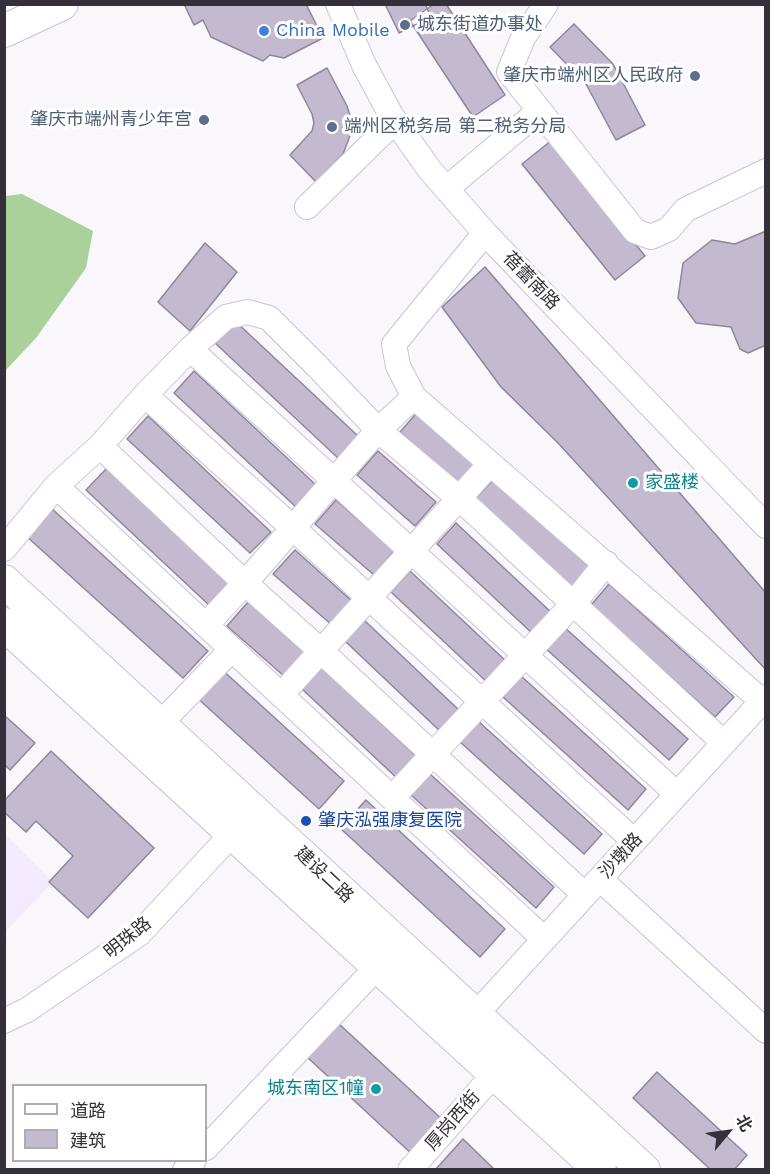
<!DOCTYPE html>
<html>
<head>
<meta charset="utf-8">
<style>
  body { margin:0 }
  #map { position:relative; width:770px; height:1174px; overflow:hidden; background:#f9f7fc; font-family:"Work Sans","Noto Sans SC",sans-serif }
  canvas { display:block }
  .frame { position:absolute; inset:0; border:6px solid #342f38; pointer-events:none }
  .legend { position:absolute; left:12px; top:1084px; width:195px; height:78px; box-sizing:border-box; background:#fff; border:2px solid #aeacaf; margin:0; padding:8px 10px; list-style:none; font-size:18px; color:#342f38 }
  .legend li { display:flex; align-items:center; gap:12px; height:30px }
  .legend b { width:30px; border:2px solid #aeacaf }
  .north { position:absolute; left:698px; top:1102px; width:60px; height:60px; -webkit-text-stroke:4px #fff; paint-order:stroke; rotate:61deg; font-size:16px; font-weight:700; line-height:24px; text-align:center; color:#342f38 }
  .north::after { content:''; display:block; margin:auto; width:21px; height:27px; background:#342f38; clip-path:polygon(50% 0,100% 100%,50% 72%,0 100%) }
</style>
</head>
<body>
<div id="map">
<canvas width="770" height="1174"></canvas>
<div class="frame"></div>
<ul class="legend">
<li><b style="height:8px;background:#fff"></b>道路</li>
<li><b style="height:16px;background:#c4bad0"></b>建筑</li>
</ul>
<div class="north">北</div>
</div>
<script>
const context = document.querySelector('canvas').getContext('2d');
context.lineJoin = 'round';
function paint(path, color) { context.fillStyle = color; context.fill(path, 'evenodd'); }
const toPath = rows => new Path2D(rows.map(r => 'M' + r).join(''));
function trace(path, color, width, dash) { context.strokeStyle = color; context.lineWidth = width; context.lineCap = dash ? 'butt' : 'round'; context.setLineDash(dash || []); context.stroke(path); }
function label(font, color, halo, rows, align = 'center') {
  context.font = font + ' "Work Sans","Noto Sans SC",sans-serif'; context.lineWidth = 6; context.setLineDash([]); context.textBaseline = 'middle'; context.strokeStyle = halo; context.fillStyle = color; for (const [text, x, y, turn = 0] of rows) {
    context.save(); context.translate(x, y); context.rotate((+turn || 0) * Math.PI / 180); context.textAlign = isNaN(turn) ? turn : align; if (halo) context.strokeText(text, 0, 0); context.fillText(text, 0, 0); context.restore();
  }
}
paint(toPath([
  [5,834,53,882,7,930,5,966]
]), '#f3eafd');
paint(toPath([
  [22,194,93,231,86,268,36,338,5,371,5,196]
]), '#aad19a');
const building = toPath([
  [184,4,306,4,323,38,284,58,270,55,263,61,211,37,203,20,194,25,184,4],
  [385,4,425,4,431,17,399,33,385,4],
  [434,4,446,4,505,95,473,117,410,21,434,4],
  [574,24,613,64,645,125,616,140,586,84,550,47,574,24],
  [327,68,347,106,351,119,351,133,343,154,316,182,290,155,312,131,314,123,312,114,297,85,327,68],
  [552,140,645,256,615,280,522,164,552,140],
  [766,231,766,345,748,353,740,349,731,327,696,323,678,298,683,263,712,240,735,244,766,231],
  [205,243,237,272,190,331,158,302,205,243],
  [485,267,766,593,766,670,558,443,501,387,442,307,485,267],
  [235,321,358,436,338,458,215,343,235,321],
  [194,371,317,486,297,508,174,393,194,371],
  [421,408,479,459,458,483,400,432,421,408],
  [148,416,271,532,250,553,127,439,148,416],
  [378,451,436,502,415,526,357,475,378,451],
  [107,468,229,583,209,605,86,490,107,468],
  [495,478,592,569,572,590,475,499,495,478],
  [336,500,394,551,374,575,315,524,336,500],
  [50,507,208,651,183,678,25,535,50,507],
  [456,523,553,614,534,635,437,544,456,523],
  [295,550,353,602,332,625,273,574,295,550],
  [410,571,507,662,488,683,391,592,410,571],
  [609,584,734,697,715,717,591,605,609,584],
  [248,602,306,654,285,677,227,626,248,602],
  [364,620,461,712,442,733,345,641,364,620],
  [563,626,688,739,669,760,544,647,563,626],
  [219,667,344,781,319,809,194,695,219,667],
  [322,668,419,759,399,780,302,689,322,668],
  [521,676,646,789,628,810,503,697,521,676],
  [4,715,35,743,10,770,4,764,4,715],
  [477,720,602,834,584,854,459,741,477,720],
  [51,751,154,848,88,918,49,882,73,856,36,821,26,832,4,812,4,801,51,751],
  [430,774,554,887,536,908,411,795,430,774],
  [366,800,505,929,480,957,340,828,366,800],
  [338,1023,445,1122,414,1156,307,1057,338,1023],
  [657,1072,747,1155,734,1170,711,1170,633,1098,657,1072],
  [463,1139,495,1170,435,1170,463,1139]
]);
paint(building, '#c4bad0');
trace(building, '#8f869b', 1.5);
const minor = toPath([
  [338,4,364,65,391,115,429,169,485,233,766,526],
  [546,4,523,38,509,72,635,231,651,237,669,229,685,210,766,171],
  [446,189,539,111],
  [307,207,395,121],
  [485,233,394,344,398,366,414,397,762,701],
  [190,349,677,794],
  [145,395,293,528,634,841],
  [100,446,245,583,321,651,585,895],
  [56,486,544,939],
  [4,549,56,486,100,446,145,395,190,349,226,317,248,312,269,318,317,366,378,430,460,499,724,743],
  [206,625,245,583,378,430,414,397],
  [281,695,490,464],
  [160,724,232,649],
  [392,798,573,604,606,563],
  [600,879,766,1031],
  [476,1014,766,697],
  [4,1021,27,1010,139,934,233,833],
  [206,1148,378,966],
  [185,1170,194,1160],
  [410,1170,495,1073]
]);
const major = toPath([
  [4,31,62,4],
  [4,581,644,1170],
  [4,624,600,1170]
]);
trace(minor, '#ccc1d8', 26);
trace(major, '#ccc1d8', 34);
trace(minor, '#fff', 24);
trace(major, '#fff', 32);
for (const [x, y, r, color] of [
  [405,25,6,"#5c6f8a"],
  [264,31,6,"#3f7fe0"],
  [695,76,6,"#5c6f8a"],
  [204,120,6,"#5c6f8a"],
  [332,127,6,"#5c6f8a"],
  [633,483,6,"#0f9aa8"],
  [306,821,6,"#1a4fb4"],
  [376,1089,6,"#0f9aa8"]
]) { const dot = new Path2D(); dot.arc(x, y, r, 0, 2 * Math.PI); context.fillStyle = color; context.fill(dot); trace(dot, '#fff', 2); }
label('18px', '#4e5e75', '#fff', [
  ["城东街道办事处",417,25],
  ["肇庆市端州区人民政府",683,76,"right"],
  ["肇庆市端州青少年宫",192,120,"right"],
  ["端州区税务局 第二税务分局",344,127]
], 'left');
label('18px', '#366cbe', '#fff', [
  ["China Mobile",276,31]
], 'left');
label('18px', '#342f38', '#fff', [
  ["蓓蕾南路",531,281,46],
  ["沙墩路",621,856,-48],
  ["建设二路",324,875,43],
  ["明珠路",128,938,-39],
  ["厚岗西街",453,1121,-49]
]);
label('18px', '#0d838f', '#fff', [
  ["家盛楼",645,483],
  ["城东南区1幢",364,1089,"right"]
], 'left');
label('18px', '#164399', '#fff', [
  ["肇庆泓强康复医院",318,821]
], 'left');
</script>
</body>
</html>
